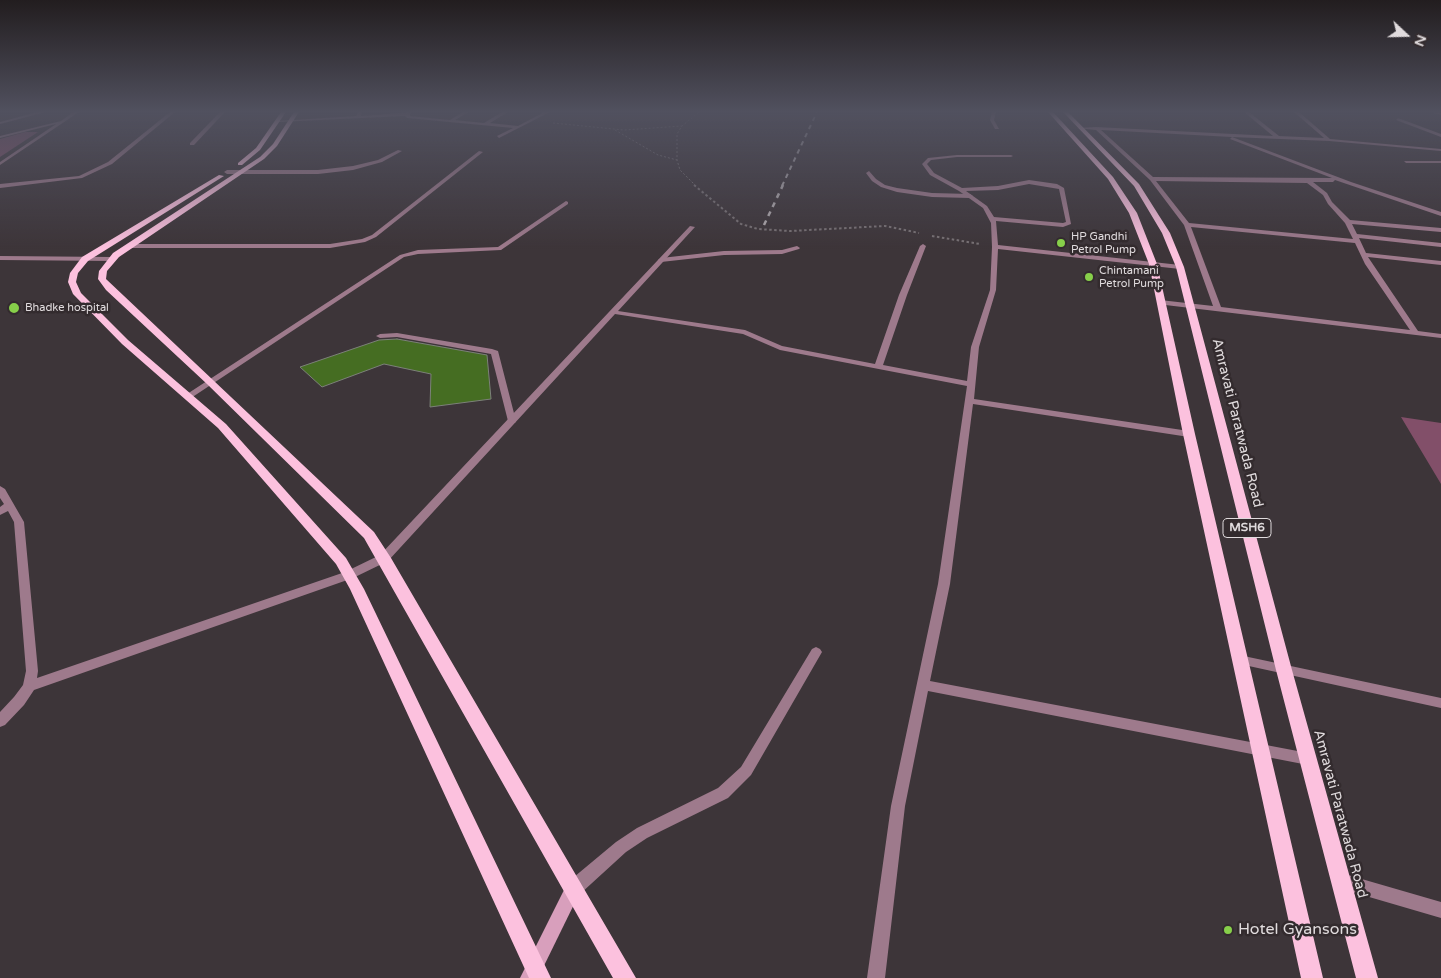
<!DOCTYPE html>
<html>
<head>
<meta charset="utf-8">
<style>
  body { margin:0 }
  #map { position:relative; width:1441px; height:978px; overflow:hidden; background:#3d3539; font-family:"Varela Round",sans-serif }
  canvas { display:block }
  .north { position:absolute; left:1381px; top:10px; width:50px; height:50px; -webkit-text-stroke:4px #332b2e; paint-order:stroke; rotate:111deg; font-size:14px; font-weight:700; line-height:20px; text-align:center; color:#e0dbdd }
  .north::after { content:''; display:block; margin:auto; width:18px; height:22px; background:#e0dbdd; clip-path:polygon(50% 0,100% 100%,50% 72%,0 100%) }
</style>
</head>
<body>
<div id="map">
<canvas width="1441" height="978"></canvas>
<div class="north">N</div>
</div>
<script>
const context = document.querySelector('canvas').getContext('2d');
context.lineJoin = 'round';
function paint(path, color) { context.fillStyle = color; context.fill(path, 'evenodd'); }
const toPath = rows => new Path2D(rows.map(r => 'M' + r).join(''));
function trace(path, color, width, dash) { context.strokeStyle = color; context.lineWidth = width; context.lineCap = dash ? 'butt' : 'round'; context.setLineDash(dash || []); context.stroke(path); }
function label(font, color, halo, rows, align = 'center') {
  context.font = font + ' "Varela Round",sans-serif'; context.lineWidth = 5; context.setLineDash([]); context.textBaseline = 'middle'; context.strokeStyle = halo; context.fillStyle = color; for (const [text, x, y, turn = 0] of rows) {
    context.save(); context.translate(x, y); context.rotate((+turn || 0) * Math.PI / 180); context.textAlign = isNaN(turn) ? turn : align; if (halo) context.strokeText(text, 0, 0); context.fillText(text, 0, 0); context.restore();
  }
}
paint(toPath([
  [25,132,38,132,0,157,0,139],
  [1401,417,1441,423,1441,484]
]), '#824f69');
const building = toPath([
  [397,339,487,355,491,399,430,407,431,374,384,364,322,387,300,367,379,340,397,339]
]);
paint(building, '#456d22');
trace(building, '#7c8179', 1);
trace(toPath([
  [553,123,624,130,682,126],
  [615,130,658,155,677,160],
  [696,186,680,170,677,160,677,134,682,126,699,112]
]), '#787174', 1, [2, 2]);
trace(toPath([
  [694,185,741,224,758,229,790,231,885,226,919,233],
  [932,236,980,244]
]), '#787174', 2, [2.5, 2.5]);
paint(toPath([
  [992,112,996,112,994,120,999,129,995,129,990,120,992,112],
  [1398,118,1441,134,1441,137,1396,120,1398,118],
  [398,150,402,151,382,162,353,170,318,174,227,174,224,172,227,170,318,170,353,166,378,160,398,150],
  [479,151,483,152,376,237,365,242,330,248,130,248,127,246,130,244,330,244,362,239,372,235,479,151],
  [1404,161,1441,161,1441,163,1406,163,1404,161],
  [869,171,876,179,885,185,897,188,932,193,970,194,973,196,970,198,932,197,897,192,881,187,872,181,866,173,869,171],
  [566,201,568,202,568,204,501,250,418,254,404,257,191,398,185,398,184,396,400,255,418,250,498,247,566,201],
  [797,246,800,248,799,249,782,254,724,255,661,262,658,260,661,258,724,251,782,250,797,246],
  [397,333,492,349,498,351,516,421,515,423,509,423,508,421,491,354,397,337,380,338,376,336,380,334,397,333],
  [816,647,820,649,822,652,751,775,728,798,647,838,626,852,580,894,574,896,568,894,566,888,568,882,616,842,637,828,718,788,741,767,812,649,816,647],
  [1341,873,1441,902,1441,918,1335,887,1333,881,1335,875,1341,873]
]), '#9e7a8c');
paint(toPath([
  [37,112,46,112,0,124,0,122,37,112],
  [73,112,79,112,0,165,0,162,56,124,0,138,0,136,61,121,73,112],
  [170,112,175,112,112,164,82,178,0,188,0,184,79,176,108,162,170,112],
  [220,112,225,112,194,145,190,145,190,143,220,112],
  [358,112,362,112,361,116,411,112,410,116,450,120,463,112,469,112,455,120,484,123,502,112,508,112,490,123,518,126,544,112,550,112,499,138,497,136,513,128,407,118,405,116,278,122,276,121,356,116,358,112],
  [1244,112,1249,112,1279,136,1324,138,1294,112,1299,112,1330,139,1441,149,1441,151,1329,141,1232,137,1351,182,1441,212,1441,216,1335,180,1333,182,1313,182,1327,193,1332,202,1350,220,1441,228,1441,232,1352,224,1357,234,1441,243,1441,247,1359,238,1366,253,1441,261,1441,265,1368,257,1418,331,1441,334,1441,338,1157,304,1157,300,1160,300,1213,306,1184,225,1150,180,1096,130,1077,128,1096,127,1273,136,1244,112],
  [1101,130,1232,137,1230,139,1332,178,1153,177,1101,130],
  [1156,181,1307,183,1323,195,1328,204,1345,223,1353,239,1189,223,1156,181],
  [1191,227,1355,243,1365,264,1410,330,1221,307,1191,227],
  [1432,112,1441,113,1441,115,1433,113,1432,112],
  [957,155,1011,155,1013,156,1011,157,957,157,931,160,927,164,934,173,962,188,998,186,1029,180,1057,184,1064,188,1071,224,1063,227,996,221,998,245,1180,265,1183,267,1180,269,998,249,996,290,979,347,974,399,1189,431,1194,434,1189,437,973,404,950,584,930,681,1308,753,1313,755,1315,759,1313,763,1308,765,928,691,905,806,885,978,867,978,891,806,938,584,967,386,780,350,743,334,615,314,388,561,353,578,34,690,24,705,5,725,0,727,0,712,14,697,23,685,26,671,14,522,8,511,0,515,0,507,4,504,0,498,0,486,5,489,24,522,38,671,37,678,345,572,380,555,690,226,695,227,618,311,745,330,782,346,875,364,899,295,920,246,923,244,926,246,907,295,883,365,967,381,971,347,990,290,992,247,991,223,983,208,959,191,930,175,922,164,928,158,957,155],
  [1029,184,1059,189,1066,222,1063,223,994,217,987,206,966,191,998,190,1029,184],
  [0,256,113,257,116,259,113,261,0,260,0,256],
  [1239,655,1441,698,1441,708,1235,663,1233,660,1235,657,1239,655]
]), '#9e7a8c');
paint(toPath([
  [574,880,580,882,582,888,538,978,520,978,568,882,574,880]
]), '#d89fbc');
paint(toPath([
  [281,112,286,112,260,150,242,165,238,165,238,163,256,148,281,112],
  [294,112,299,112,277,146,264,159,119,257,107,271,106,279,374,532,391,558,636,978,613,978,364,538,207,384,106,290,98,279,99,271,113,253,260,157,273,144,294,112],
  [1048,112,1053,112,1113,177,1137,213,1157,264,1195,434,1323,978,1301,978,1183,434,1149,264,1129,213,1108,179,1048,112],
  [1063,112,1068,112,1139,184,1170,233,1184,267,1292,670,1378,978,1356,978,1276,670,1176,267,1162,233,1134,186,1063,112],
  [219,175,224,176,88,261,78,273,76,282,81,293,128,340,226,424,346,558,364,589,551,978,529,978,350,589,336,564,218,428,122,344,73,294,68,282,70,273,82,257,219,175]
]), '#fcc1de');
trace(toPath([
  [782,186,817,112]
]), '#b1abae', 2, [4.5, 4.5]);
trace(toPath([
  [764,225,783,185]
]), '#b1abae', 2.5, [5, 5]);
const sky = context.createLinearGradient(0, 0, 0, 249);
sky.addColorStop(0, '#221d1f');
sky.addColorStop(0.45, '#51515f');
sky.addColorStop(1, '#51515f00');
context.fillStyle = sky;
context.fillRect(0, 0, 1441, 249);
for (const [x, y, r, color] of [
  [1061,243,5,"#87cf4a"],
  [1089,277,5,"#87cf4a"],
  [14,308,6,"#87cf4a"],
  [1228,930,5,"#87cf4a"]
]) { const dot = new Path2D(); dot.arc(x, y, r, 0, 2 * Math.PI); context.fillStyle = color; context.fill(dot); trace(dot, '#332b2e', 2); }
label('11px', '#e0dbdd', '#332b2e', [
  ["HP Gandhi",1071,237],
  ["Petrol Pump",1071,250],
  ["Chintamani",1099,271],
  ["Petrol Pump",1099,284],
  ["Bhadke hospital",25,308]
], 'left');
for (const [x, y, w] of [
  [1247,528,48]
]) { const box = new Path2D(); box.roundRect(x - w / 2, y - 9.5, w, 19, 4); context.fillStyle = '#332b2e'; context.fill(box); trace(box, '#e0dbdd', 1); }
label('bold 12px', '#e0dbdd', null, [
  ["MSH6",1247,528]
]);
label('14px', '#e0dbdd', '#332b2e', [
  ["Amravati Paratwada Road",1237,423,76],
  ["Amravati Paratwada Road",1340,814,75]
]);
label('16px', '#e0dbdd', '#332b2e', [
  ["Hotel Gyansons",1238,930]
], 'left');
</script>
</body>
</html>
